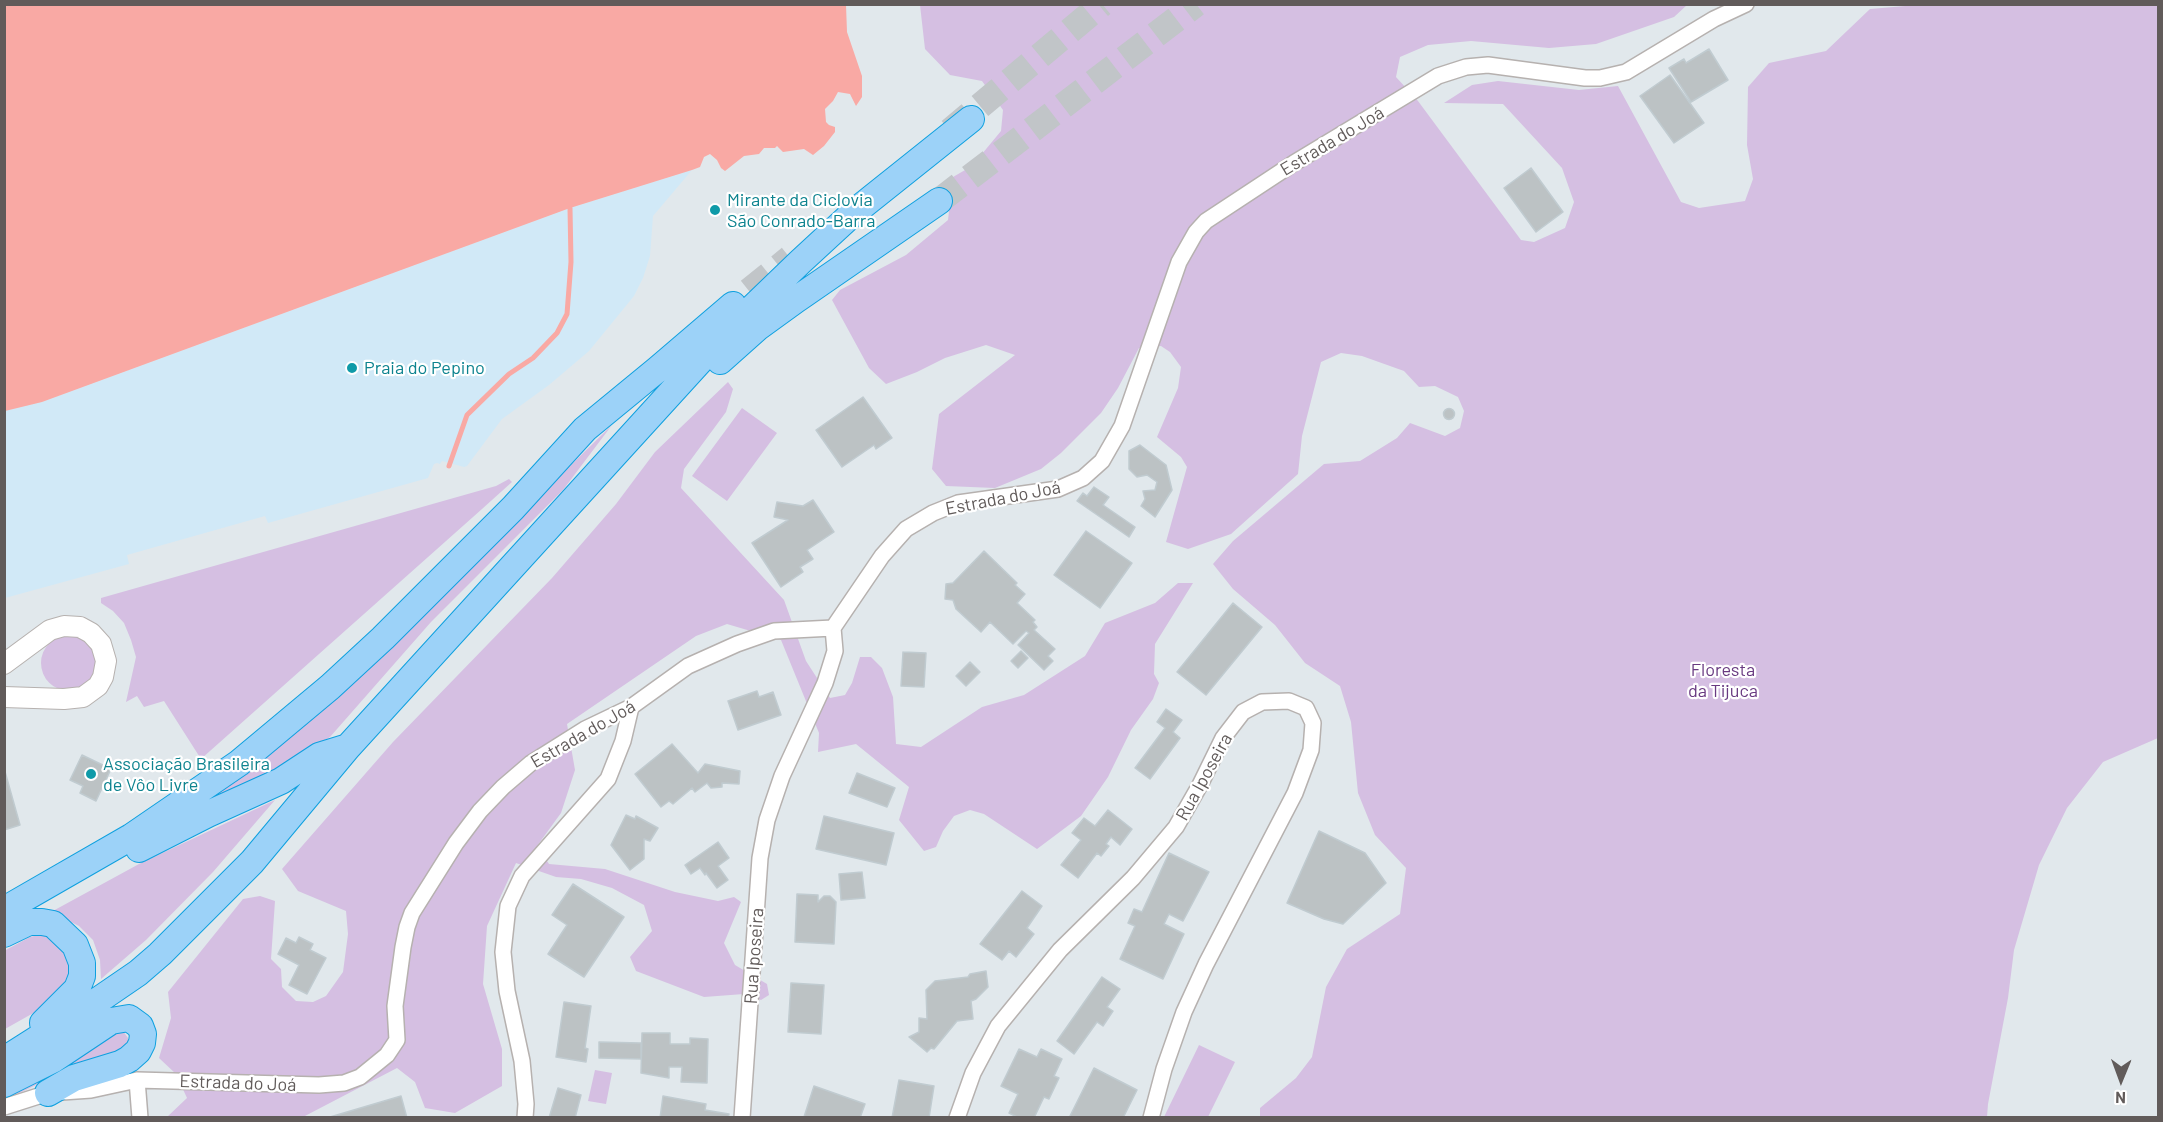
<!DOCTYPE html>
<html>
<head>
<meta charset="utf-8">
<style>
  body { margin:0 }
  #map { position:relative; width:2163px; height:1122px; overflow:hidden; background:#e1e8ec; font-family:Barlow,sans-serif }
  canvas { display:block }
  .frame { position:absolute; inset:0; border:6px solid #615b5a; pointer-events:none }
  .north { position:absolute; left:2091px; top:1050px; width:60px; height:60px; -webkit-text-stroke:4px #fff; paint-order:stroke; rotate:181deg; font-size:16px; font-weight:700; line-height:24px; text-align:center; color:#615b5a }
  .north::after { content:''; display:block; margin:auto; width:21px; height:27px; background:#615b5a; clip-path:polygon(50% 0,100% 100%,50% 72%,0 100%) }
</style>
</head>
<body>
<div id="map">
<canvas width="2163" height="1122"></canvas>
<div class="frame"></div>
<div class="north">N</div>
</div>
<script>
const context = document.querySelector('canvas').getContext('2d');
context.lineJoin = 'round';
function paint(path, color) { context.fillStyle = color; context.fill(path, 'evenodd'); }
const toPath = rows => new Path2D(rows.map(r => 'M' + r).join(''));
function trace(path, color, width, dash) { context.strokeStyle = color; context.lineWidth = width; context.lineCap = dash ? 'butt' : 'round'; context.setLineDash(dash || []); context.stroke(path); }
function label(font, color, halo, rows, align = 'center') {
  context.font = font + ' Barlow,sans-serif'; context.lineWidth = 4.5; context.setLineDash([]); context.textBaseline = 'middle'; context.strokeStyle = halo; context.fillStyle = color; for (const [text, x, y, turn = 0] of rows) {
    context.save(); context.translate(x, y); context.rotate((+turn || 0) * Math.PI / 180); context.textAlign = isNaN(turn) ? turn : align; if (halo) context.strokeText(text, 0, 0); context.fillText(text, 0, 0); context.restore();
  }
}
paint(toPath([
  [1957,4,2158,5,2158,738,2103,762,2067,808,2039,865,2014,950,2008,998,1988,1104,1987,1117,1260,1117,1260,1108,1296,1078,1312,1057,1326,987,1347,949,1400,914,1406,868,1375,835,1358,793,1351,722,1340,686,1305,663,1275,625,1233,589,1213,564,1233,541,1324,464,1360,461,1397,438,1410,423,1445,436,1460,428,1464,411,1458,397,1435,386,1419,387,1404,371,1362,356,1341,353,1321,362,1302,436,1298,474,1231,534,1188,549,1166,542,1187,467,1181,457,1157,437,1178,388,1181,367,1170,352,1161,346,1139,348,1118,388,1101,413,1061,453,1041,469,995,488,946,486,932,469,939,414,1015,355,986,345,945,358,917,372,886,384,869,368,832,300,840,290,906,255,948,220,953,177,972,166,1001,131,1003,110,982,81,950,75,925,49,920,5,1687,5,1674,17,1596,44,1549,48,1471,41,1428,45,1400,57,1396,77,1418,101,1521,240,1534,242,1565,228,1574,202,1562,168,1503,104,1444,103,1472,85,1498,81,1579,90,1618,86,1681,202,1699,208,1745,201,1753,179,1747,145,1748,87,1769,63,1826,51,1870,9,1917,5,1955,6],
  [728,382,733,389,726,412,684,469,681,488,784,600,806,661,830,698,845,695,852,683,860,657,871,657,882,668,893,697,896,744,921,747,982,707,1024,695,1085,656,1105,623,1155,603,1178,583,1193,583,1155,644,1154,674,1159,683,1153,699,1131,730,1108,777,1081,816,1037,849,984,814,970,810,954,816,943,831,936,847,924,851,899,820,909,787,856,744,818,752,819,733,781,640,727,624,696,636,567,724,575,770,561,813,537,846,549,864,605,869,675,892,718,901,734,897,741,902,724,943,735,965,767,984,769,995,761,1000,744,994,704,997,636,971,630,957,652,931,644,905,612,888,581,879,556,877,516,863,487,926,483,984,502,1049,502,1086,455,1113,425,1108,415,1082,397,1068,303,1117,167,1117,187,1098,176,1074,159,1058,171,1018,168,992,243,899,260,896,275,901,271,959,281,969,282,987,296,1001,313,1002,326,996,343,972,348,934,346,911,298,891,282,869,393,742,552,578,616,504,655,452],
  [742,408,777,433,727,501,692,476],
  [612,425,563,490,431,622,330,737,279,770,193,810,348,682],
  [509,479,512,482,482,509,201,759,164,701,144,707,137,696,126,702,136,657,131,640,124,623,113,611,101,603,101,598,496,486],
  '41 663a28 28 0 1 1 56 0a28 28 0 1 1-56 0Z',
  [275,800,213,872,146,940,101,979,100,960,93,940,79,926,51,912,139,864],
  [42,934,52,936,76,966,60,998,5,1029,4,951,30,937],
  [108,1030,123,1031,128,1038,128,1050,65,1071,5,1100,5,1096],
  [1199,1045,1235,1062,1208,1117,1164,1117],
  [595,1070,612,1073,606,1104,588,1101]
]), '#d5bfe2');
paint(toPath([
  [692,170,653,216,650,256,643,278,634,296,589,351,549,385,502,419,467,466,464,467,442,461,440,464,437,463,434,464,428,478,268,523,265,516,127,555,129,564,5,598,4,411,42,402,570,208]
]), '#d1e9f7');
paint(toPath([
  [4,5,846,5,847,32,862,76,862,97,856,106,850,94,838,92,833,101,825,109,826,122,829,125,835,127,835,132,824,146,813,155,804,149,783,152,777,146,775,148,764,148,759,154,744,156,725,171,721,168,717,160,710,154,704,157,700,167,692,170,570,208,42,402,5,411]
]), '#f9a9a4');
trace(toPath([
  [449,466,467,415,509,374,533,358,557,333,567,314,571,262,570,208]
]), '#f9a9a4', 5);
const building = toPath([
  [1709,49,1728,80,1691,102,1669,68,1684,59,1686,63,1709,49],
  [1670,75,1704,123,1674,143,1640,96,1670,75],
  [1531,168,1563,212,1536,232,1504,188,1531,168],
  [863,397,892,438,876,449,874,445,842,467,816,430,863,397],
  '1443.5 414a5.5 5.5 0 1 1 11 0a5.5 5.5 0 1 1-11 0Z',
  [1140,445,1166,465,1172,490,1155,517,1141,506,1145,499,1143,491,1155,490,1157,482,1147,475,1137,477,1129,469,1129,451,1140,445],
  [1094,487,1109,497,1103,505,1135,527,1129,537,1077,501,1083,493,1087,496,1094,487],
  [813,500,834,532,807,550,813,559,800,567,803,572,781,587,752,543,788,520,774,517,777,502,803,506,813,500],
  [1086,531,1132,563,1100,608,1054,575,1086,531],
  [984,551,1017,583,1015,585,1025,594,1017,603,1035,620,1033,622,1037,627,1034,630,1055,649,1048,656,1053,661,1044,670,1018,645,1029,633,1026,631,1013,644,990,622,981,632,956,609,953,600,945,599,946,584,953,583,984,551],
  [1233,603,1262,627,1206,695,1177,672,1233,603],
  [1021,651,1028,658,1018,668,1011,661,1021,651],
  [903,652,926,653,924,687,901,686,903,652],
  [970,662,980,672,966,686,956,676,970,662],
  [757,691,759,697,773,692,781,715,738,730,728,701,757,691],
  [1166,709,1182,720,1173,732,1180,738,1150,779,1135,768,1165,728,1157,722,1166,709],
  [672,744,698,773,705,764,740,771,739,784,722,783,722,787,711,788,707,783,695,792,692,788,673,804,669,801,661,807,635,774,672,744],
  [82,755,111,769,96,801,80,793,83,786,70,780,82,755],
  [4,768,20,825,4,830,4,768],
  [857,773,895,788,887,807,849,793,857,773],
  [1108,810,1132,829,1120,845,1111,837,1106,844,1109,846,1101,856,1097,853,1078,878,1061,865,1081,840,1072,833,1084,818,1095,826,1108,810],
  [626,815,635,819,636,816,658,828,650,841,644,839,644,859,630,870,611,845,626,815],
  [824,816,894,833,886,865,816,849,824,816],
  [1319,831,1365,853,1386,883,1343,924,1324,919,1287,903,1319,831],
  [718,842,729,858,718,866,728,880,717,888,706,873,705,875,700,868,691,874,685,865,718,842],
  [1169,853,1209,872,1183,921,1169,914,1164,924,1184,934,1163,979,1120,959,1135,926,1128,923,1134,909,1142,912,1169,853],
  [862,872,865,898,841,900,839,874,862,872],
  [573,884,624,917,584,977,548,954,567,925,552,915,573,884],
  [1022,891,1042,906,1027,928,1034,934,1016,957,1009,951,1002,960,980,944,1022,891],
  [797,894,818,895,818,902,824,896,830,896,836,902,834,944,795,942,797,894],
  [299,937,313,944,310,950,326,958,307,994,289,985,299,965,278,954,286,938,296,943,299,937],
  [986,971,988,987,976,999,971,1001,973,1019,957,1021,934,1049,931,1048,927,1052,909,1037,919,1032,919,1018,927,1019,926,990,935,981,968,977,970,974,986,971],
  [1102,977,1120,989,1107,1007,1113,1011,1103,1026,1097,1022,1074,1054,1057,1041,1102,977],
  [791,983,824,985,821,1034,788,1032,791,983],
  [564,1002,591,1006,585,1048,588,1049,586,1062,556,1057,564,1002],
  [642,1033,670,1033,670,1044,690,1044,690,1038,708,1039,707,1083,681,1082,682,1067,669,1067,669,1078,641,1073,642,1033],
  [599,1042,641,1043,641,1059,599,1058,599,1042],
  [1019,1049,1037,1057,1041,1049,1062,1059,1054,1076,1059,1078,1049,1099,1044,1097,1034,1118,1019,1118,1009,1113,1018,1094,1001,1086,1019,1049],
  [1094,1068,1137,1090,1123,1118,1069,1118,1094,1068],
  [899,1080,934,1086,929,1118,892,1118,899,1080],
  [814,1086,865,1104,860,1118,804,1117,814,1086],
  [558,1088,581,1095,575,1118,549,1118,558,1088],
  [401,1096,407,1118,330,1118,330,1117,401,1096],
  [663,1096,706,1104,705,1110,729,1114,728,1118,660,1118,663,1096]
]);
paint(building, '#bcc2c4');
trace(building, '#c0cbd0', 1.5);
trace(toPath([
  [950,131,1102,4],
  [939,201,1196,4],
  [749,291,790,258]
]), '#c1c5c8', 26, [26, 13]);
const minor = toPath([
  [137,1080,140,1118],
  [4,1107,48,1093,91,1090,137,1080,319,1085,344,1083,360,1077,387,1055,397,1040,395,1006,403,947,407,927,412,913,456,843,480,811,503,787,531,763,585,729,631,707,688,666,737,644,774,631,833,628,882,556,906,529,933,513,958,503,1058,489,1083,478,1102,461,1122,426,1179,262,1196,232,1206,221,1294,163,1438,76,1466,67,1488,65,1585,78,1600,78,1626,72,1714,19,1746,4],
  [525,1118,526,1104,522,1061,507,991,503,952,508,906,522,876,608,779,623,741,631,707],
  [742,1118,760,858,767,820,782,776,825,683,835,651,833,628],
  [957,1118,973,1073,998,1026,1060,950,1133,878,1176,827,1200,785,1223,738,1243,712,1262,702,1289,701,1306,708,1313,723,1311,750,1295,793,1206,964,1184,1012,1164,1069,1151,1118]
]);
const tertiary = toPath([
  [4,664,50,630,64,626,80,627,91,633,101,644,106,661,103,677,98,686,83,697,64,699,4,697]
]);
const trunk = toPath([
  [720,361,757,328,797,299,939,201],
  [139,849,208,814,281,781,319,756,345,748],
  [4,910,131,837,239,763,330,687,383,638,513,508,585,429,658,369,733,305],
  [4,934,29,922,42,922,53,924,75,945,82,963,82,976,77,989,43,1023],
  [4,1060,100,999,138,973,160,954,252,862,348,747,719,340,800,262,852,214,971,119],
  [4,1084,54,1059,111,1021,129,1018,140,1026,143,1034,142,1043,138,1051,129,1059,120,1064,74,1078,48,1093]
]);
trace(minor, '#b6b1af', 18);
trace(tertiary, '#b6b1af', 22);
trace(trunk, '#0ea0df', 28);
trace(minor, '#fff', 15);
trace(tertiary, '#fff', 20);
trace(trunk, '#9cd2f8', 26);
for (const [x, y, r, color] of [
  [715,210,6,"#0f9aa8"],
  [352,368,6,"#0f9aa8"],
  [91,774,6,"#0f9aa8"]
]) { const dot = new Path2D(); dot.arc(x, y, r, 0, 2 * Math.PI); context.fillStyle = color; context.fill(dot); trace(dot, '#fff', 2); }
label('18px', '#615b5a', '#fff', [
  ["Estrada do Joá",1332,141,-31],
  ["Estrada do Joá",1003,498,-11],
  ["Estrada do Joá",583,734,-30],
  ["Rua Iposeira",1204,777,-61],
  ["Rua Iposeira",754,956,-86],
  ["Estrada do Joá",238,1083,2]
]);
label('18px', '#0d838f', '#fff', [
  ["Mirante da Ciclovia",727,200],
  ["São Conrado-Barra",727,221],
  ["Praia do Pepino",364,368],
  ["Associação Brasileira",103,764],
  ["de Vôo Livre",103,785]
], 'left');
label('18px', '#693a81', '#fff', [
  ["Floresta",1723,670],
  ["da Tijuca",1723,691]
]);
</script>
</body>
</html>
